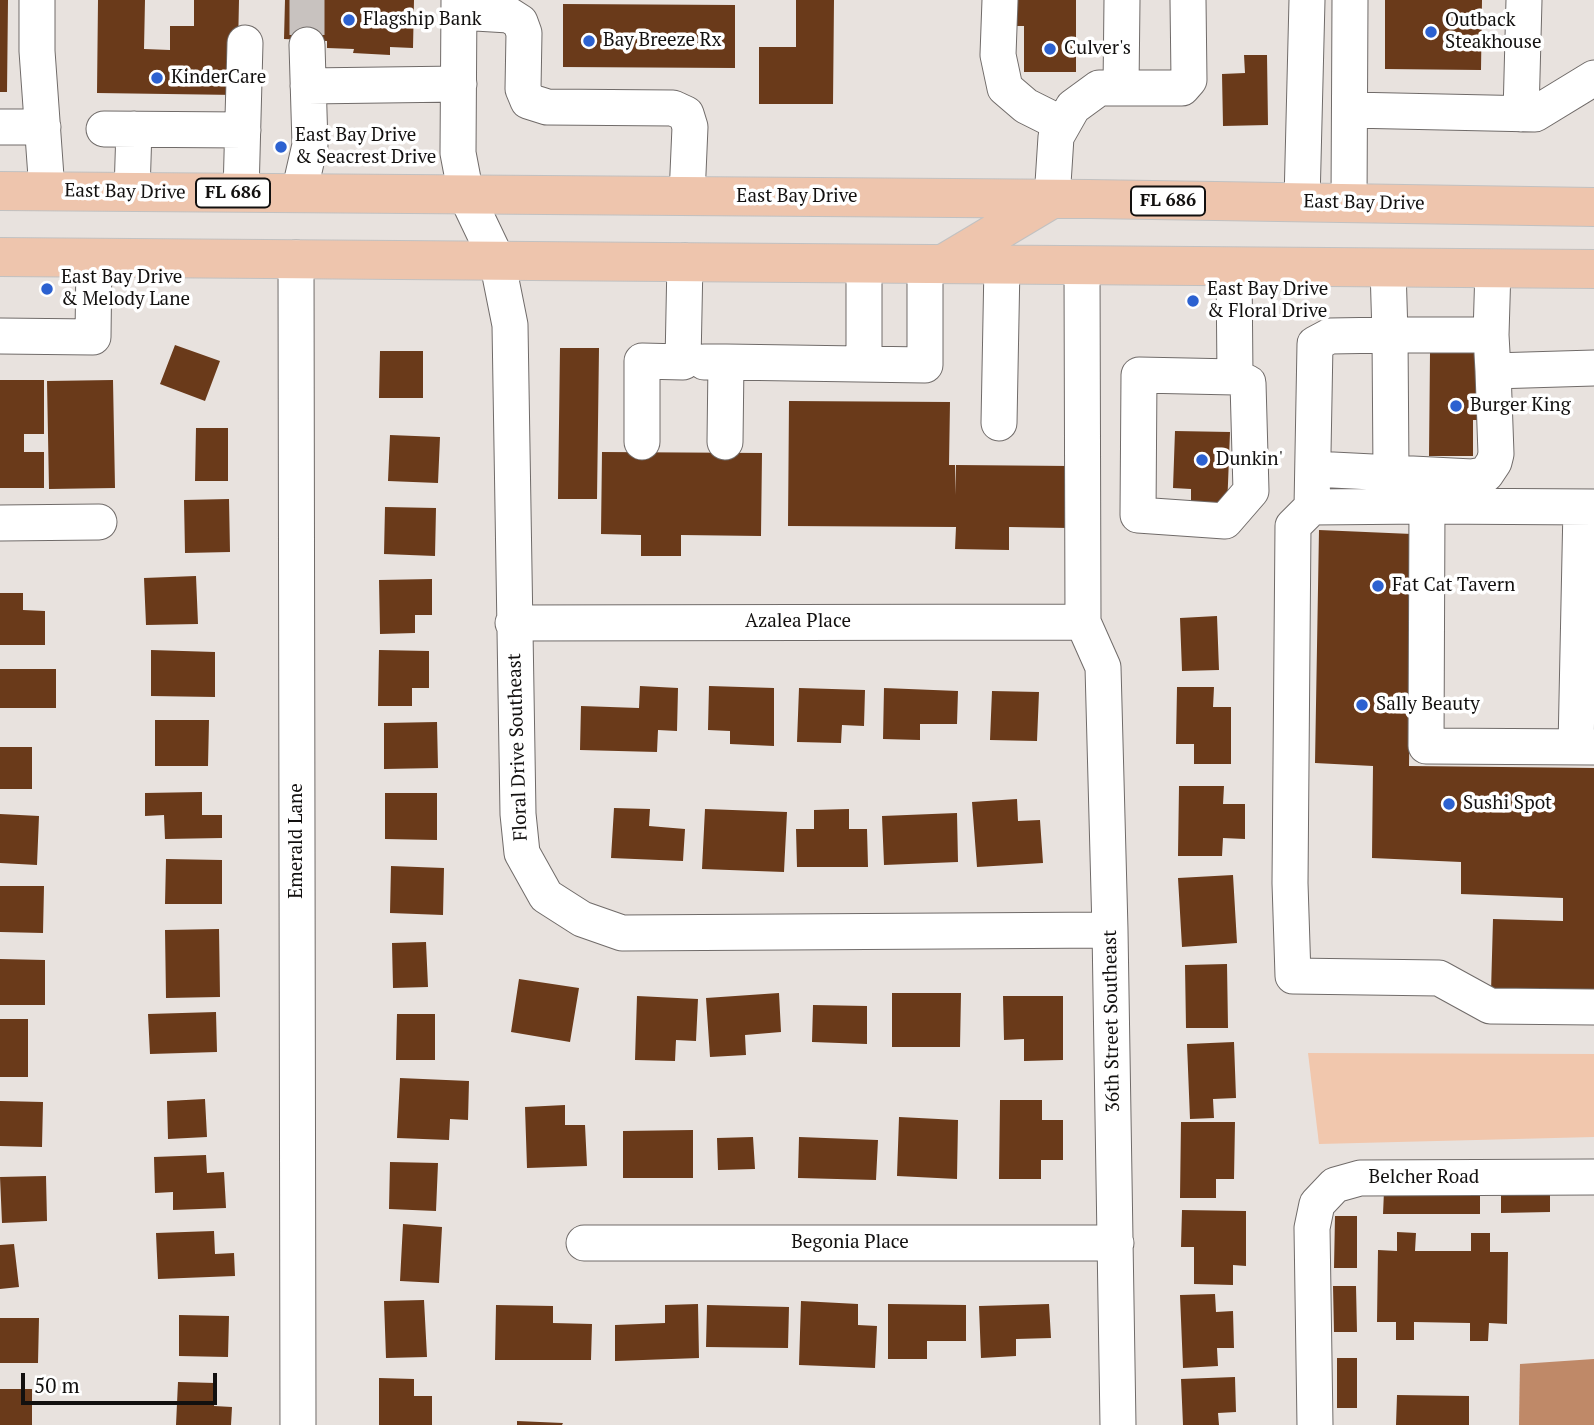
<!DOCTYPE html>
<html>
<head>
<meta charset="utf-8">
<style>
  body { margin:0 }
  #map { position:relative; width:1594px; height:1425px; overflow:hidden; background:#e8e2de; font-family:"PT Serif",serif }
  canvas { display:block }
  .scale { position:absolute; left:21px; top:1373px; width:196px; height:32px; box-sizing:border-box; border:4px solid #12100f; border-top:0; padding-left:9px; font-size:21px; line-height:24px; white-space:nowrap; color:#12100f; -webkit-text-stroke:5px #fff; paint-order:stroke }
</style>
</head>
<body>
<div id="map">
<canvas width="1594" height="1425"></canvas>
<div class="scale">50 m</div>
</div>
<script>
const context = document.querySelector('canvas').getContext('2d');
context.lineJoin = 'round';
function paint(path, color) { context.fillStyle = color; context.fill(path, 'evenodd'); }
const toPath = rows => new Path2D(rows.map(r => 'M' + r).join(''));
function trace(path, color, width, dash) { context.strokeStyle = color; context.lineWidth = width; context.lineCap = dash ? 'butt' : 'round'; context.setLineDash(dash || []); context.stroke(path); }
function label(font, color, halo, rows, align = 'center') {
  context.font = font + ' "PT Serif",serif'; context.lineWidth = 7; context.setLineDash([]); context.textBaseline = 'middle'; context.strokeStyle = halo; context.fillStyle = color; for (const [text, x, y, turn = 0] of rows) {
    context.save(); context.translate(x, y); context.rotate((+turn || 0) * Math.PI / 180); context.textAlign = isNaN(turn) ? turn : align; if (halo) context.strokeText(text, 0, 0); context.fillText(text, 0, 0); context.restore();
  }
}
paint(toPath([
  [1308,1053,1594,1054,1594,1137,1319,1144]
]), '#f1c7ad');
paint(toPath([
  [1594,1359,1594,1425,1519,1425,1520,1364]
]), '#bf8968');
paint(toPath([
  [0,0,8,0,7,92,0,92],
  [98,0,145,0,144,49,170,50,170,26,194,26,194,0,239,0,237,95,97,93],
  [285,0,414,0,413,48,390,47,390,55,353,53,354,49,327,48,327,41,284,39],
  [796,0,834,0,833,104,759,104,759,47,796,47],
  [1015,0,1076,0,1076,72,1024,72,1024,26,1015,26],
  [1385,0,1482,0,1481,70,1385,69],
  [563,4,735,5,735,68,563,67],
  [1244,55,1267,55,1268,125,1223,126,1222,74,1245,73],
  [175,345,220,361,205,401,160,384],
  [560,348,599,348,597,499,558,499],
  [380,351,423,351,423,398,379,398],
  [1430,353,1482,353,1481,420,1473,420,1473,456,1429,456],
  [0,380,44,380,44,434,24,434,24,452,44,452,44,488,0,488],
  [113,380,115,488,49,489,47,381],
  [789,401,950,402,949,465,955,465,955,495,956,465,1069,466,1069,528,1009,527,1009,550,955,549,956,527,788,526],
  [196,428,228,428,228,481,195,481],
  [1175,431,1230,432,1227,509,1191,508,1191,489,1173,488],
  [390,435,440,437,438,483,388,481],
  [602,452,762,453,761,536,681,535,681,556,641,556,641,535,601,534],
  [229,499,230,552,185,553,184,500],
  [385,507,436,508,435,556,384,554],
  [1319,530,1412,534,1409,766,1594,768,1594,993,1491,992,1493,919,1563,921,1563,898,1461,894,1461,862,1372,858,1373,766,1315,763],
  [196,576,198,624,146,625,144,578],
  [432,579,432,615,415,615,415,633,380,634,379,580],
  [0,593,23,593,23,610,45,611,45,645,0,645],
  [1217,616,1219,670,1182,671,1180,618],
  [151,650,215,652,215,697,151,696],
  [379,650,429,651,429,688,412,688,412,706,378,706],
  [0,669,56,669,56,708,0,708],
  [640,686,678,688,677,731,658,730,657,752,580,750,581,706,639,708],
  [709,686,774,688,774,746,730,744,730,731,708,730],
  [1177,687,1214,687,1213,707,1231,707,1231,764,1194,764,1194,744,1176,744],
  [799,688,865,690,864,726,842,725,841,743,797,742],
  [884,688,958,691,957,724,920,724,920,740,883,739],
  [992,691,1039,692,1037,741,990,740],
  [155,720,209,720,208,766,155,766],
  [437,722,438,768,384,769,384,723],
  [0,747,32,747,32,789,0,789],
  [1179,786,1224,786,1223,804,1245,804,1245,839,1223,838,1222,856,1178,856],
  [202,792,202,815,222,815,222,838,165,839,164,815,145,816,145,793],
  [385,793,437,793,437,840,385,839],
  [1017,799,1018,821,1040,820,1043,863,977,867,972,802],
  [614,808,650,809,649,826,685,829,683,861,611,858],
  [705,809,787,812,784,872,702,869],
  [849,809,849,829,867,829,868,867,797,867,796,829,814,829,814,810],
  [957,813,958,862,884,865,882,816],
  [0,814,39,816,37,865,0,863],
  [166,859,222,860,222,904,165,904],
  [391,866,444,868,443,915,390,913],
  [1233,875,1237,943,1182,947,1178,878],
  [0,886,44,886,43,933,0,932],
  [219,929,220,997,166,998,165,930],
  [426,942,428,987,393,988,392,943],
  [0,959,45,960,45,1005,0,1005],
  [1227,964,1228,1028,1186,1028,1185,965],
  [519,979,579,988,570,1042,511,1032],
  [779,993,781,1032,745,1035,746,1055,710,1057,706,998],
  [892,993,961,993,960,1047,892,1047],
  [637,996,698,999,696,1041,676,1040,675,1061,635,1060],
  [1003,996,1063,996,1063,1060,1024,1061,1024,1039,1004,1040],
  [813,1005,867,1006,867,1044,812,1042],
  [216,1012,217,1052,150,1054,148,1014],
  [397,1014,435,1014,435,1060,396,1060],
  [0,1019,28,1019,28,1077,0,1077],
  [1234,1042,1236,1098,1213,1099,1214,1118,1190,1119,1187,1044],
  [400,1078,469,1081,468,1120,450,1119,449,1140,397,1138],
  [205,1099,207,1137,168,1139,167,1101],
  [1000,1100,1042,1100,1042,1120,1063,1120,1063,1160,1041,1160,1041,1179,999,1179],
  [0,1101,43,1102,42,1147,0,1146],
  [565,1105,565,1125,585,1125,587,1166,527,1168,525,1107],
  [899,1117,958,1120,957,1179,897,1176],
  [1181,1122,1235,1122,1234,1179,1216,1179,1216,1198,1180,1198],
  [693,1130,693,1178,623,1178,623,1131],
  [753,1137,755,1169,718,1170,717,1138],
  [799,1137,878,1140,876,1180,798,1178],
  [206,1155,207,1173,224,1172,226,1208,173,1210,173,1192,155,1193,154,1157],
  [390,1162,438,1163,436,1211,389,1209],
  [46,1176,47,1221,2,1223,0,1177],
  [1550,1190,1550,1212,1501,1213,1501,1191],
  [1384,1191,1480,1192,1480,1214,1383,1214],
  [1182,1210,1246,1211,1246,1266,1233,1265,1233,1285,1194,1284,1194,1247,1181,1247],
  [1335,1216,1357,1216,1357,1268,1334,1268],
  [403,1224,442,1227,439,1283,400,1281],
  [214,1231,215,1254,234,1253,235,1276,158,1279,156,1233],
  [1397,1232,1416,1233,1415,1251,1471,1251,1471,1233,1490,1233,1490,1252,1508,1252,1507,1324,1489,1323,1488,1341,1470,1341,1470,1323,1414,1322,1414,1340,1396,1340,1396,1322,1377,1322,1378,1250,1397,1251],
  [14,1244,19,1287,0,1289,0,1245],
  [1333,1286,1356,1286,1357,1332,1334,1332],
  [1215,1294,1216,1312,1233,1311,1234,1348,1217,1348,1218,1366,1183,1368,1180,1295],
  [424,1300,427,1357,386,1358,384,1301],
  [801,1301,858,1304,858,1325,877,1326,875,1368,799,1365],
  [698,1304,699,1358,615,1361,615,1325,665,1323,665,1305],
  [888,1304,966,1305,966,1341,927,1341,927,1359,888,1359],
  [1049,1304,1051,1338,1016,1339,1016,1356,981,1358,979,1306],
  [496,1305,553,1306,553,1323,592,1324,591,1360,495,1360],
  [707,1305,789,1307,788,1348,706,1347],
  [179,1315,229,1316,228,1357,179,1356],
  [0,1318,39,1318,38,1363,0,1363],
  [1337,1358,1357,1358,1357,1408,1337,1408],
  [1235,1377,1236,1412,1218,1413,1219,1425,1183,1425,1181,1379],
  [379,1378,414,1379,414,1396,432,1396,432,1425,379,1425],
  [178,1382,215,1383,214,1406,232,1407,231,1425,176,1425],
  [0,1389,32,1389,32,1425,0,1425],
  [1397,1395,1469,1396,1469,1425,1396,1425],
  [517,1421,563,1423,562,1425,517,1425]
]), '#6a3a1a');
trace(toPath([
  [307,0,307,45]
]), '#c8c2bf', 35, [35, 18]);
const minor = toPath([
  [37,0,37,51,47,191],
  [459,0,458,153,466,195,497,260,510,325,518,814,522,853,546,896,582,919,622,933,1110,930],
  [1000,0,998,55,1005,88,1026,106,1062,124],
  [459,12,509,15,520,22,524,33,523,89,528,101,547,107,673,108,686,114,690,127,687,196],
  [308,86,459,84],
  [1121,88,1122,0],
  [1350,110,1535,114,1594,78],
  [1521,114,1524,0],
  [0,127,43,127],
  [104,129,243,130],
  [132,192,134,129],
  [241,193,245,43],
  [299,193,310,145,307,45],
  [1052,199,1056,137,1073,107,1099,88,1182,88,1189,80,1188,0],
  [1302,202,1307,0],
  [1349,203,1350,0],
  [296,258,298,1425],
  [864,263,864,364],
  [1082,265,1083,622,1103,667,1110,930,1118,1425],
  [1234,266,1235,377,1139,375,1138,515,1225,521,1251,491,1248,383,1235,377],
  [1388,268,1390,335,1491,335],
  [1493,268,1491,335,1493,371,1594,368],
  [0,336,93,337,94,257],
  [704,362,726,362,725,442],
  [726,362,925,365,925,264],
  [999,423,1002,265],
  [642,442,642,361,683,362,685,261],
  [1313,469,1472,477,1486,474,1494,462,1496,454,1493,371],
  [1427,506,1594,507],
  [1312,507,1315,344,1330,336,1390,335,1391,473],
  [0,523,99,522],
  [513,623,1083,622],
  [1576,747,1581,507],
  [1594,747,1426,746,1427,506,1312,507,1293,526,1290,883,1293,976,1439,978,1490,1006,1594,1007],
  [584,1243,1116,1243],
  [1315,1425,1312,1228,1317,1204,1335,1185,1360,1178,1594,1177]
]);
const major = toPath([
  [0,191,1089,199,1594,207],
  [0,257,1594,269],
  [943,264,1052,199]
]);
trace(minor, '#706b69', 37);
trace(major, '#c1c1c1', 40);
trace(minor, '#fff', 35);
trace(major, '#eec5ad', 38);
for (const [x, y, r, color] of [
  [349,20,7,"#2c61d0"],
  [1431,32,7,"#2c61d0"],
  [589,41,7,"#2c61d0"],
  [1050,49,7,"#2c61d0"],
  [157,78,7,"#2c61d0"],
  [281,147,7,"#2c61d0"],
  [47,289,7,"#2c61d0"],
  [1193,301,7,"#2c61d0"],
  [1456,406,7,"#2c61d0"],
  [1202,460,7,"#2c61d0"],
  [1378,586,7,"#2c61d0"],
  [1362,705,7,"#2c61d0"],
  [1449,804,7,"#2c61d0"]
]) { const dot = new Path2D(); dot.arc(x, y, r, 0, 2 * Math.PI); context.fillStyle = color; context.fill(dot); trace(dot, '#fff', 2.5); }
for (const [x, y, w] of [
  [233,193,74],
  [1168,201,74]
]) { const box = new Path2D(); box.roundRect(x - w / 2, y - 14.5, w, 29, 5); context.fillStyle = '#fff'; context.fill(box); trace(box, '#12100f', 2); }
label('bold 18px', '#12100f', null, [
  ["FL 686",233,193],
  ["FL 686",1168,201]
]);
label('19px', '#12100f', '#fff', [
  ["Flagship Bank",363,20],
  ["Outback",1445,21],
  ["Steakhouse",1445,43],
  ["Bay Breeze Rx",603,41],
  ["Culver's",1064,49],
  ["KinderCare",171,78],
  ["East Bay Drive",295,136],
  ["& Seacrest Drive",295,158],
  ["East Bay Drive",61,278],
  ["& Melody Lane",61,300],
  ["East Bay Drive",1207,290],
  ["& Floral Drive",1207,312],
  ["Burger King",1470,406],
  ["Dunkin'",1216,460],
  ["Fat Cat Tavern",1392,586],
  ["Sally Beauty",1376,705],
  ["Sushi Spot",1463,804]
], 'left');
label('19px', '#12100f', '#fff', [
  ["East Bay Drive",125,192,1],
  ["East Bay Drive",797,197],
  ["East Bay Drive",1364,203,1],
  ["Azalea Place",798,622],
  ["Floral Drive Southeast",518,747,-92],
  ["Emerald Lane",297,841,-90],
  ["36th Street Southeast",1112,1021,-91],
  ["Belcher Road",1424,1178],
  ["Begonia Place",850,1243]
]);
</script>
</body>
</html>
